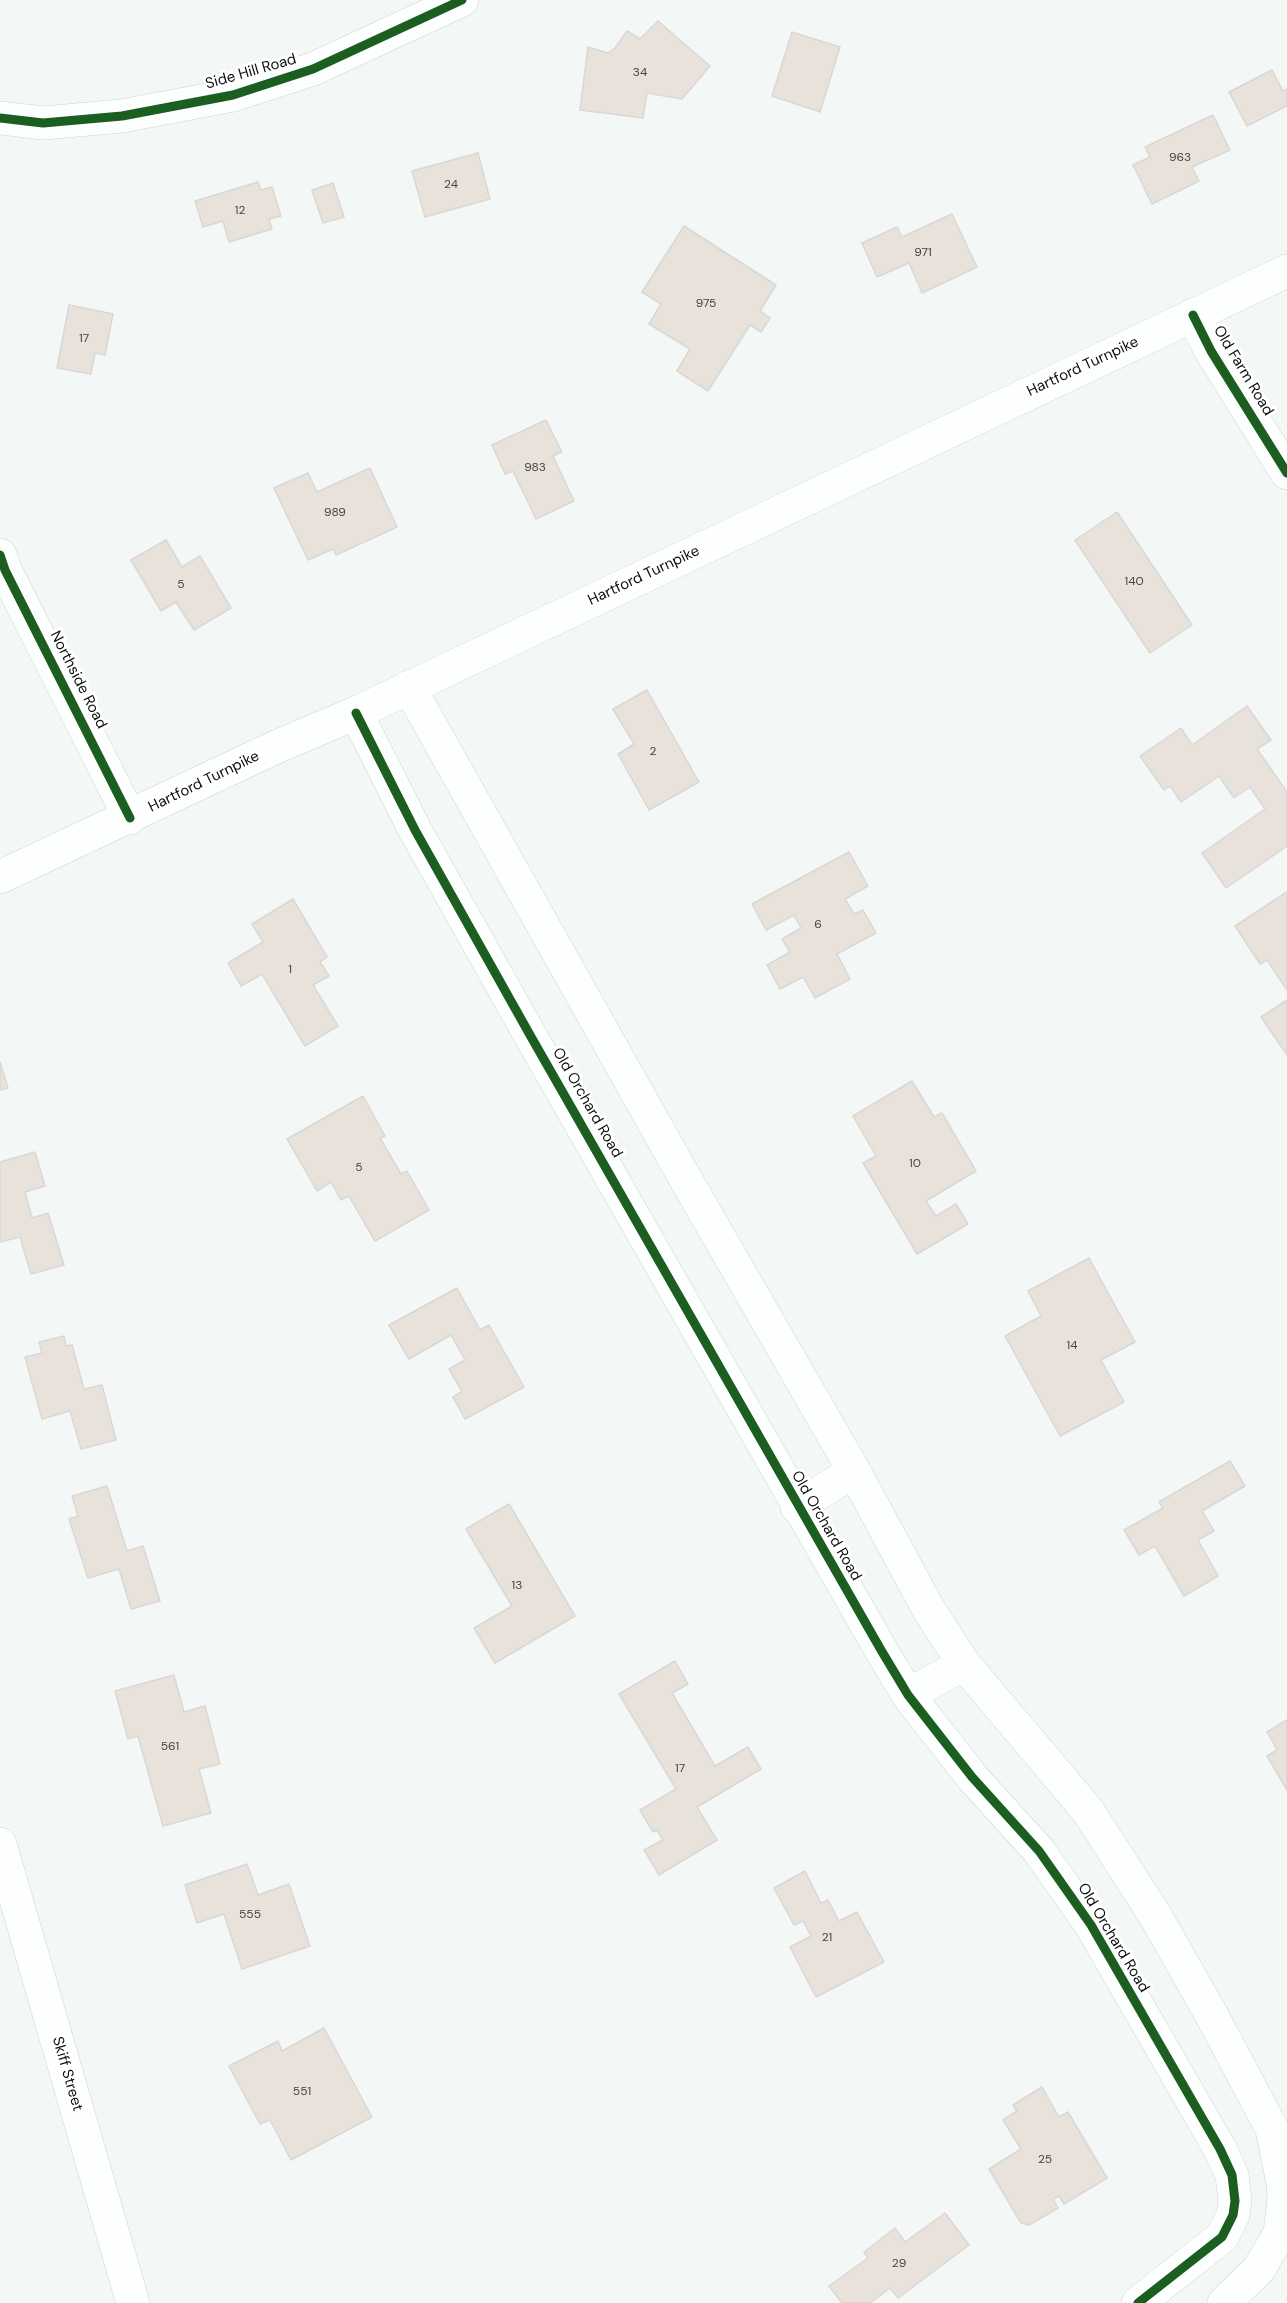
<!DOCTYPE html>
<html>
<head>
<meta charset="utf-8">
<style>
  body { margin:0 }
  canvas { display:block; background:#f3f7f6 }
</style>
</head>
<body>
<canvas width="1287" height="2303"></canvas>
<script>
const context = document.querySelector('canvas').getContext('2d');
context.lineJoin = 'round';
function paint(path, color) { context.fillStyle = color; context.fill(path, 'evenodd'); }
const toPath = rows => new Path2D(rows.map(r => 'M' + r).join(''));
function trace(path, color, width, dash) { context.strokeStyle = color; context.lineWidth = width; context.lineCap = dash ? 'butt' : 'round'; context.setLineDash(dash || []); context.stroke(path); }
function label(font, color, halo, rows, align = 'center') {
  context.font = font + ' "DM Sans",sans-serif'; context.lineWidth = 6; context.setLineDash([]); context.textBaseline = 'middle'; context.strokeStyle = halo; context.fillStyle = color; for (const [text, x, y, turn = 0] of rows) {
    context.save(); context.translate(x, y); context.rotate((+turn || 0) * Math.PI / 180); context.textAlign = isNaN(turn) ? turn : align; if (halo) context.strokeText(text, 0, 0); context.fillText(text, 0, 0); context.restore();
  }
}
const building = toPath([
  [658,21,710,66,682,99,647,93,643,118,580,110,588,47,608,53,615,48,627,31,640,39,658,21],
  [792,32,840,47,820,112,772,96,792,32],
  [1272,70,1283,91,1287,89,1287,106,1247,126,1229,92,1272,70],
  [1213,115,1230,150,1192,167,1199,181,1152,204,1133,165,1150,157,1145,147,1213,115],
  [478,153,490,199,425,217,412,171,478,153],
  [258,182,261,190,272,187,281,216,269,219,272,229,229,242,223,221,203,227,195,201,258,182],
  [333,183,344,217,323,223,312,190,333,183],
  [952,214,977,267,922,293,909,263,877,277,862,243,897,227,902,237,952,214],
  [684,226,776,285,760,311,770,318,761,332,750,325,708,391,677,371,690,349,649,324,661,304,642,292,684,226],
  [69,305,113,314,105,355,95,353,91,374,57,368,69,305],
  [546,420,562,452,553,456,574,501,536,519,513,471,505,474,492,445,546,420],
  [370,468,397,527,336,555,333,549,308,560,274,488,308,473,317,492,370,468],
  [1117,512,1192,625,1150,653,1075,540,1117,512],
  [166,540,182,567,200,556,231,608,194,630,176,602,161,611,131,560,166,540],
  [647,690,699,782,649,810,618,754,634,744,613,709,647,690],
  [1247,706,1271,740,1257,749,1287,792,1287,846,1226,888,1202,853,1265,809,1250,787,1234,798,1219,776,1181,802,1170,786,1164,790,1140,756,1181,728,1192,745,1247,706],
  [849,852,868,886,845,899,854,914,863,910,876,933,837,954,850,979,815,998,803,977,780,989,767,965,790,952,782,939,801,928,794,915,766,930,752,904,849,852],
  [1287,892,1287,990,1267,960,1260,964,1235,926,1287,892],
  [293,899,327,957,320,962,329,976,313,985,338,1026,305,1046,262,974,241,986,228,963,263,942,252,924,293,899],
  [1287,1000,1287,1055,1261,1017,1287,1000],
  [0,1062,8,1088,0,1090,0,1062],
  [912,1081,934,1117,942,1113,976,1171,926,1201,936,1216,956,1204,968,1224,917,1254,863,1163,876,1156,853,1116,912,1081],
  [363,1096,385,1136,380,1138,401,1174,407,1171,429,1210,375,1241,349,1196,341,1200,331,1182,317,1191,287,1139,363,1096],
  [35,1152,45,1186,25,1192,32,1218,48,1213,64,1265,31,1274,20,1237,0,1242,0,1162,35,1152],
  [1089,1258,1135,1342,1101,1360,1124,1402,1060,1436,1005,1336,1041,1316,1028,1291,1089,1258],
  [457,1288,480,1330,489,1325,524,1387,465,1419,453,1397,462,1391,449,1369,465,1360,451,1335,409,1359,389,1325,457,1288],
  [64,1336,66,1346,72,1345,84,1389,102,1385,116,1440,81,1449,70,1411,42,1419,25,1357,42,1353,39,1342,64,1336],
  [1230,1461,1245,1486,1202,1511,1214,1531,1198,1540,1218,1576,1184,1596,1155,1546,1139,1555,1124,1530,1163,1508,1159,1502,1230,1461],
  [107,1486,127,1551,143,1546,160,1601,131,1609,119,1569,88,1578,69,1519,78,1516,72,1496,107,1486],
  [509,1504,575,1616,495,1663,474,1628,512,1606,466,1529,509,1504],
  [675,1661,688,1684,672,1693,715,1766,748,1747,761,1769,697,1807,717,1840,659,1875,644,1850,663,1840,657,1830,653,1832,640,1810,676,1789,619,1694,675,1661],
  [174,1675,184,1712,205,1706,220,1764,199,1769,211,1813,163,1826,138,1736,128,1739,115,1691,174,1675],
  [1287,1720,1287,1790,1267,1756,1277,1750,1267,1732,1287,1720],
  [247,1864,258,1895,289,1884,310,1946,242,1969,224,1914,197,1923,185,1885,247,1864],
  [805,1871,821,1903,828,1900,839,1921,857,1912,884,1962,816,1997,790,1947,811,1936,803,1921,794,1925,774,1888,805,1871],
  [324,2028,372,2117,291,2160,270,2120,260,2124,229,2066,278,2041,282,2051,324,2028],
  [1042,2087,1059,2117,1068,2112,1107,2178,1064,2204,1059,2196,1053,2199,1058,2208,1029,2225,1021,2223,989,2169,1021,2149,1003,2120,1017,2111,1013,2105,1042,2087],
  [945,2213,969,2245,898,2298,890,2288,870,2303,842,2303,829,2286,868,2258,864,2252,895,2228,905,2242,945,2213]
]);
paint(building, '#e9e2db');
trace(building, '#d8d8d7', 1.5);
const minor = toPath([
  [0,118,43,123,122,116,233,95,313,69,462,0],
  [1193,315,1211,351,1287,473],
  [0,555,5,570,130,818],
  [409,687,685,1178,854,1471,929,1610,964,1664,1088,1811,1156,1917,1211,2014,1272,2129,1283,2183,1284,2201,1280,2233,1259,2269,1224,2303],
  [356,713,415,830,530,1035,881,1650,908,1695,972,1777,1039,1851,1091,1925,1220,2149,1232,2175,1235,2201,1233,2215,1222,2237,1138,2303],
  [797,1507,854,1471],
  [908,1695,964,1664]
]);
const secondary = toPath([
  [0,877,276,747,356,713,1287,271],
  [0,1844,133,2303]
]);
trace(minor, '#d0d4d2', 34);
trace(secondary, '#d0d4d2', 34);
trace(minor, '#fdfefe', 33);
trace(secondary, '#fdfefe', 33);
trace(toPath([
  [0,118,43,123,122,116,233,95,313,69,462,0],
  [1193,315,1211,351,1287,473],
  [0,555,5,570,130,818],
  [356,713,415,830,530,1035,881,1650,908,1695,972,1777,1039,1851,1091,1925,1220,2149,1232,2175,1235,2201,1233,2215,1222,2237,1138,2303]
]), '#1b5e20', 9);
label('12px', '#444442', null, [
  ["34",640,73],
  ["963",1180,158],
  ["24",451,185],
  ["12",240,211],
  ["971",923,253],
  ["975",706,304],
  ["17",84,339],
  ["983",535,468],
  ["989",335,513],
  ["140",1134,582],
  ["5",181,585],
  ["2",653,752],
  ["6",818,925],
  ["1",290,970],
  ["10",915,1164],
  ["5",359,1168],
  ["14",1072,1346],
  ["13",517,1586],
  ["561",170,1747],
  ["17",680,1769],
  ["555",250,1915],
  ["21",827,1938],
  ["551",302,2092],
  ["25",1045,2160],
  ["29",899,2264]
]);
label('15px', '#0d0f0f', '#fff', [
  ["Side Hill Road",251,72,-16],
  ["Hartford Turnpike",1083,367,-25],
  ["Old Farm Road",1243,371,59],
  ["Hartford Turnpike",644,576,-25],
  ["Northside Road",78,680,63],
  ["Hartford Turnpike",204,782,-26],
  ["Old Orchard Road",587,1103,60],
  ["Old Orchard Road",826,1526,60],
  ["Old Orchard Road",1113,1938,59],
  ["Skiff Street",67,2074,74]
]);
</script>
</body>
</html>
